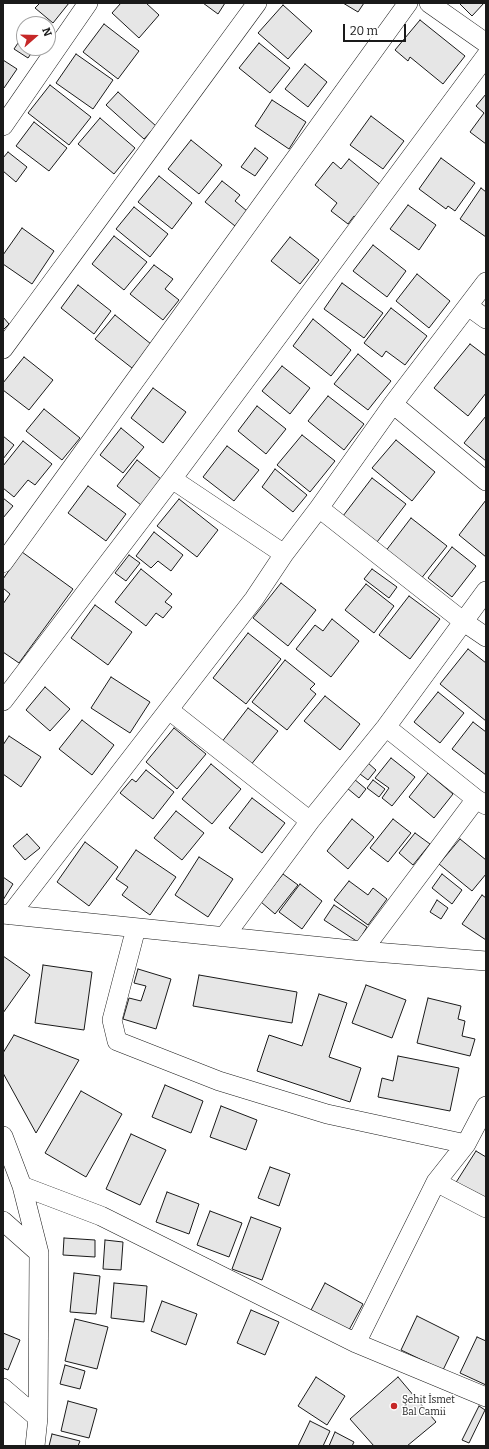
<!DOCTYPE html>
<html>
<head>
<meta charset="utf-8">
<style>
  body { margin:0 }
  #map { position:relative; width:489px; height:1449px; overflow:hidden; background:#fff; font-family:Bitter,serif }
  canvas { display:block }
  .frame { position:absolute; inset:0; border:4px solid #1a1a1a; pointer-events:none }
  .north { position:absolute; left:16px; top:16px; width:40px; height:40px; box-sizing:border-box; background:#fff; border:1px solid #a3a3a3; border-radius:50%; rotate:70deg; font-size:11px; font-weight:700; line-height:16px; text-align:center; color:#1a1a1a }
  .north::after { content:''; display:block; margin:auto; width:14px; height:18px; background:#c62828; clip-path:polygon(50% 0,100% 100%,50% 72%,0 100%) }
  .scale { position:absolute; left:343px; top:24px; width:63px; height:18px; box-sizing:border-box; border:2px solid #1a1a1a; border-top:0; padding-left:5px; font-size:12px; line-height:14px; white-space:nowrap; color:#1a1a1a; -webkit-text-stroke:3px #fff; paint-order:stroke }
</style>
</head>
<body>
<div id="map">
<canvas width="489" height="1449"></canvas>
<div class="frame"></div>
<div class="north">N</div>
<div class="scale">20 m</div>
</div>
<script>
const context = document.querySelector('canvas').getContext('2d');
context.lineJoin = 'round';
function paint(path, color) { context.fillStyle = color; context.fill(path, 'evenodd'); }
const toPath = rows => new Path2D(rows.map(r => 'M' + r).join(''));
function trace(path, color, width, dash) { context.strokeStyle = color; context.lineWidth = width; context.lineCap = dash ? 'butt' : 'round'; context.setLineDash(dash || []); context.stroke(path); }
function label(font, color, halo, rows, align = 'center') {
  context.font = font + ' Bitter,serif'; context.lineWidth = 3; context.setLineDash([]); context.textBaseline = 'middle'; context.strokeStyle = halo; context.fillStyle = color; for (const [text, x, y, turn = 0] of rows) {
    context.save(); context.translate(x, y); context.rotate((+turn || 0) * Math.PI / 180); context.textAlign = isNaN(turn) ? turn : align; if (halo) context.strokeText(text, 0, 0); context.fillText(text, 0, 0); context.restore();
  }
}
const building = toPath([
  [40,3,69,3,53,23,35,8,40,3],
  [121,3,146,3,159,15,139,38,112,13,121,3],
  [203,3,225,3,218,14,203,3],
  [343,3,364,3,358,12,343,3],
  [459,3,484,3,472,16,459,3],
  [283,5,312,31,288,59,258,33,283,5],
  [420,20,465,56,443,84,410,57,408,61,395,50,420,20],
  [104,24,139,51,118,79,83,52,104,24],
  [24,34,24,48,35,48,28,58,14,49,24,34],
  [259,43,290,68,270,93,239,68,259,43],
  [76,54,113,80,93,109,56,83,76,54],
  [3,60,17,69,4,88,3,87,3,60],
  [305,64,327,82,308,107,285,89,305,64],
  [50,85,91,117,69,145,28,113,50,85],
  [118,92,156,126,144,139,106,105,118,92],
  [486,94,486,144,470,132,484,113,476,106,486,94],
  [272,100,306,122,289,149,255,126,272,100],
  [371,116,404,141,383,169,350,145,371,116],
  [100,118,135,148,114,174,78,144,100,118],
  [34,122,67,148,49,171,16,146,34,122],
  [191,140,222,165,199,194,168,169,191,140],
  [255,148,268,158,255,176,241,167,255,148],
  [8,152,27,167,16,182,3,171,3,158,8,152],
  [441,158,475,183,455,211,448,206,446,209,419,189,441,158],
  [349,159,383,187,358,219,354,216,348,224,331,211,337,203,315,185,333,162,341,169,349,159],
  [159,176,192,203,172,229,138,202,159,176],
  [222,181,240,195,235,201,247,211,235,226,205,202,222,181],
  [481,188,486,192,486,237,460,219,481,188],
  [408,205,436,225,419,250,390,229,408,205],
  [134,207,168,234,150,257,116,229,134,207],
  [22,228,54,251,32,284,3,264,3,255,22,228],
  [114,236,147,262,124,290,92,264,114,236],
  [290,237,319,260,300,284,271,261,290,237],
  [373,245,406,271,387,297,353,271,373,245],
  [154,265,173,279,165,289,179,300,163,320,130,294,154,265],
  [417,274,450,301,429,328,396,301,417,274],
  [342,283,383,313,364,338,324,309,342,283],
  [78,285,111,311,94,334,61,308,78,285],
  [391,308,427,336,405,365,386,351,382,357,364,343,391,308],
  [115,315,151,344,132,368,95,339,115,315],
  [3,317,9,324,3,330,3,317],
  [313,319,351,350,331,376,293,346,313,319],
  [470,344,486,356,486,393,468,416,434,388,470,344],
  [358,354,391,381,368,410,334,384,358,354],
  [24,357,53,380,29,410,3,390,3,383,24,357],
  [282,366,310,388,290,414,262,391,282,366],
  [153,388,186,412,163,443,131,418,153,388],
  [328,396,364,424,344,450,308,421,328,396],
  [257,406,286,429,266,454,238,431,257,406],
  [44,409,80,438,62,460,26,431,44,409],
  [486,416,486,461,464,443,486,416],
  [121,428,144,447,123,473,100,455,121,428],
  [302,435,335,461,310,492,277,465,302,435],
  [3,436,14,445,3,459,3,436],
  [396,440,435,472,412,501,372,468,396,440],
  [23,441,52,464,35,485,28,480,14,497,3,488,3,466,23,441],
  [227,446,259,470,234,501,203,477,227,446],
  [137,460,161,479,141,505,117,486,137,460],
  [275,469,307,495,293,512,262,487,275,469],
  [372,478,406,504,377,542,343,516,372,478],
  [88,486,126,514,106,541,68,513,88,486],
  [3,498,13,506,3,518,3,498],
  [179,499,218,530,197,557,157,526,179,499],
  [486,500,486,557,459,535,486,500],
  [411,518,447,546,420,580,385,552,411,518],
  [154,532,183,555,171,571,158,561,151,568,136,556,154,532],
  [452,547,476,566,452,597,428,578,452,547],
  [22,552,73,589,19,663,3,652,3,604,10,594,3,588,3,579,22,552],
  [129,555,140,563,126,581,115,573,129,555],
  [141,569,172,594,165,602,172,607,163,618,156,613,146,626,115,602,141,569],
  [372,569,397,587,389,598,364,579,372,569],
  [281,583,316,610,288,646,253,618,281,583],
  [366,584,394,606,374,633,345,610,366,584],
  [409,596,440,619,410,659,379,635,409,596],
  [95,605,132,632,108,665,71,638,95,605],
  [332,619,359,641,331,677,296,649,315,625,323,631,332,619],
  [248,633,281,659,246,704,213,678,248,633],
  [468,649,486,663,486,721,440,684,468,649],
  [285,660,315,684,310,689,316,694,287,730,252,702,285,660],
  [111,677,150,702,130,733,91,708,111,677],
  [45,687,70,709,50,731,26,710,45,687],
  [438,692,464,713,440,743,414,722,438,692],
  [325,696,360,724,340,750,304,721,325,696],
  [248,708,278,731,250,766,221,743,248,708],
  [82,720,114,745,92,775,59,749,82,720],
  [473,722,486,732,486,775,452,749,473,722],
  [174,728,206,754,177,789,146,762,174,728],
  [9,736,41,757,21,787,3,774,3,745,9,736],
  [391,758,415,777,392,806,382,798,389,788,375,778,391,758],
  [368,763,376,770,368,780,360,774,368,763],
  [211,764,241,789,212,824,182,799,211,764],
  [146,770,174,792,153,819,120,793,132,779,136,782,146,770],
  [428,773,453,794,434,818,409,797,428,773],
  [354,779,366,789,359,798,347,788,354,779],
  [373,780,385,789,379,797,367,788,373,780],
  [252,798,285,823,262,853,229,828,252,798],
  [176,811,204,833,182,860,154,838,176,811],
  [352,819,374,837,348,869,327,851,352,819],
  [393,819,411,833,388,862,370,848,393,819],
  [415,833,430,844,413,865,399,853,415,833],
  [27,834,40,848,25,860,13,846,27,834],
  [460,839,486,860,486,874,472,891,439,864,460,839],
  [85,842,118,867,89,906,57,882,85,842],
  [136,850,176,877,150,915,122,895,128,887,116,879,136,850],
  [199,857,233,879,208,917,175,895,199,857],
  [283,874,298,885,275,914,261,902,283,874],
  [442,874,462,890,452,904,432,888,442,874],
  [3,877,13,884,3,900,3,877],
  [349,881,368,895,373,888,387,899,368,925,334,900,349,881],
  [300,884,322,901,302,929,279,912,300,884],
  [482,895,486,898,486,940,462,924,482,895],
  [437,900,448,908,441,919,430,912,437,900],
  [334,905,367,927,358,942,324,920,334,905],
  [3,956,30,975,3,1013,3,956],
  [43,965,92,972,84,1030,35,1023,43,965],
  [138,969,171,979,156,1029,123,1019,129,998,141,1001,146,986,134,983,138,969],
  [199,975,297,992,292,1023,193,1006,199,975],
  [366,985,406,1000,392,1038,352,1023,366,985],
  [319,994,347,1003,329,1057,361,1068,350,1102,257,1071,269,1035,302,1046,319,994],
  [428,998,461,1006,458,1019,465,1021,462,1036,475,1039,470,1056,417,1043,428,998],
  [14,1035,79,1060,36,1133,3,1073,3,1053,14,1035],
  [398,1056,459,1068,450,1111,378,1097,382,1078,393,1081,398,1056],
  [165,1085,203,1101,191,1133,152,1117,165,1085],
  [81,1091,122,1114,86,1177,45,1153,81,1091],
  [221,1106,257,1120,246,1150,210,1137,221,1106],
  [131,1134,166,1150,140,1205,106,1189,131,1134],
  [476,1151,486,1157,486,1203,455,1184,476,1151],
  [270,1167,290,1174,279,1206,258,1198,270,1167],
  [167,1192,199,1204,189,1234,156,1222,167,1192],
  [210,1211,242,1223,229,1257,197,1245,210,1211],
  [251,1217,281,1228,262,1280,232,1269,251,1217],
  [64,1238,95,1240,95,1257,63,1255,64,1238],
  [105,1240,123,1242,121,1270,103,1269,105,1240],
  [74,1273,100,1276,96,1314,70,1312,74,1273],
  [114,1283,147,1286,144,1322,111,1318,114,1283],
  [325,1283,363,1304,349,1330,311,1310,325,1283],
  [162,1301,197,1314,186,1345,151,1331,162,1301],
  [251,1310,279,1322,265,1355,237,1343,251,1310],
  [417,1316,459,1337,443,1370,401,1350,417,1316],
  [75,1319,108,1327,97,1369,65,1361,75,1319],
  [3,1333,20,1340,8,1370,3,1368,3,1333],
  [477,1337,486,1341,486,1385,460,1373,477,1337],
  [65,1365,85,1371,80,1389,60,1384,65,1365],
  [316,1377,345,1396,327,1425,298,1406,316,1377],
  [398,1377,436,1422,407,1446,374,1446,350,1419,398,1377],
  [68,1401,97,1409,89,1438,61,1431,68,1401],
  [479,1406,485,1410,469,1443,462,1440,479,1406],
  [310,1421,330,1431,323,1446,298,1446,310,1421],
  [335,1432,354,1442,352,1446,329,1446,335,1432],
  [52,1434,80,1441,78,1446,49,1446,52,1434]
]);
paint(building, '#e6e6e6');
trace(building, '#1a1a1a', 1);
const street = toPath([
  [429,3,486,43],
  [3,126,88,3],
  [468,306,486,319],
  [3,349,257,3],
  [393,404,486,481],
  [172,479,284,554],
  [319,508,464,622,486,637],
  [3,563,408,3],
  [3,701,172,479,486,56],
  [169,710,310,821],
  [386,727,476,799,486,805],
  [3,914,362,951,486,961],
  [10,915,254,599,284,554,319,508,393,404,486,282],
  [136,928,112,1020,117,1041,219,1081,327,1114,466,1144],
  [224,937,310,821,386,727,486,591],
  [362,951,476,799],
  [3,1136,22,1186,39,1253,38,1418,35,1446],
  [436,1182,486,1208],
  [22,1186,101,1216,356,1343,486,1397],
  [3,1221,39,1253],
  [356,1343,436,1182,466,1144,486,1106],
  [3,1388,38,1418]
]);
trace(street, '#1a1a1a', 20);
trace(street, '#fff', 19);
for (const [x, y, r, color] of [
  [394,1406,4,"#c62828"]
]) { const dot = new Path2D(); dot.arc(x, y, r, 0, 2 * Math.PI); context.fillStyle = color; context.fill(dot); trace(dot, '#fff', 1.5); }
label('10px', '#1a1a1a', '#fff', [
  ["Şehit İsmet",402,1400],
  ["Bal Camii",402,1412]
], 'left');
</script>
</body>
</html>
